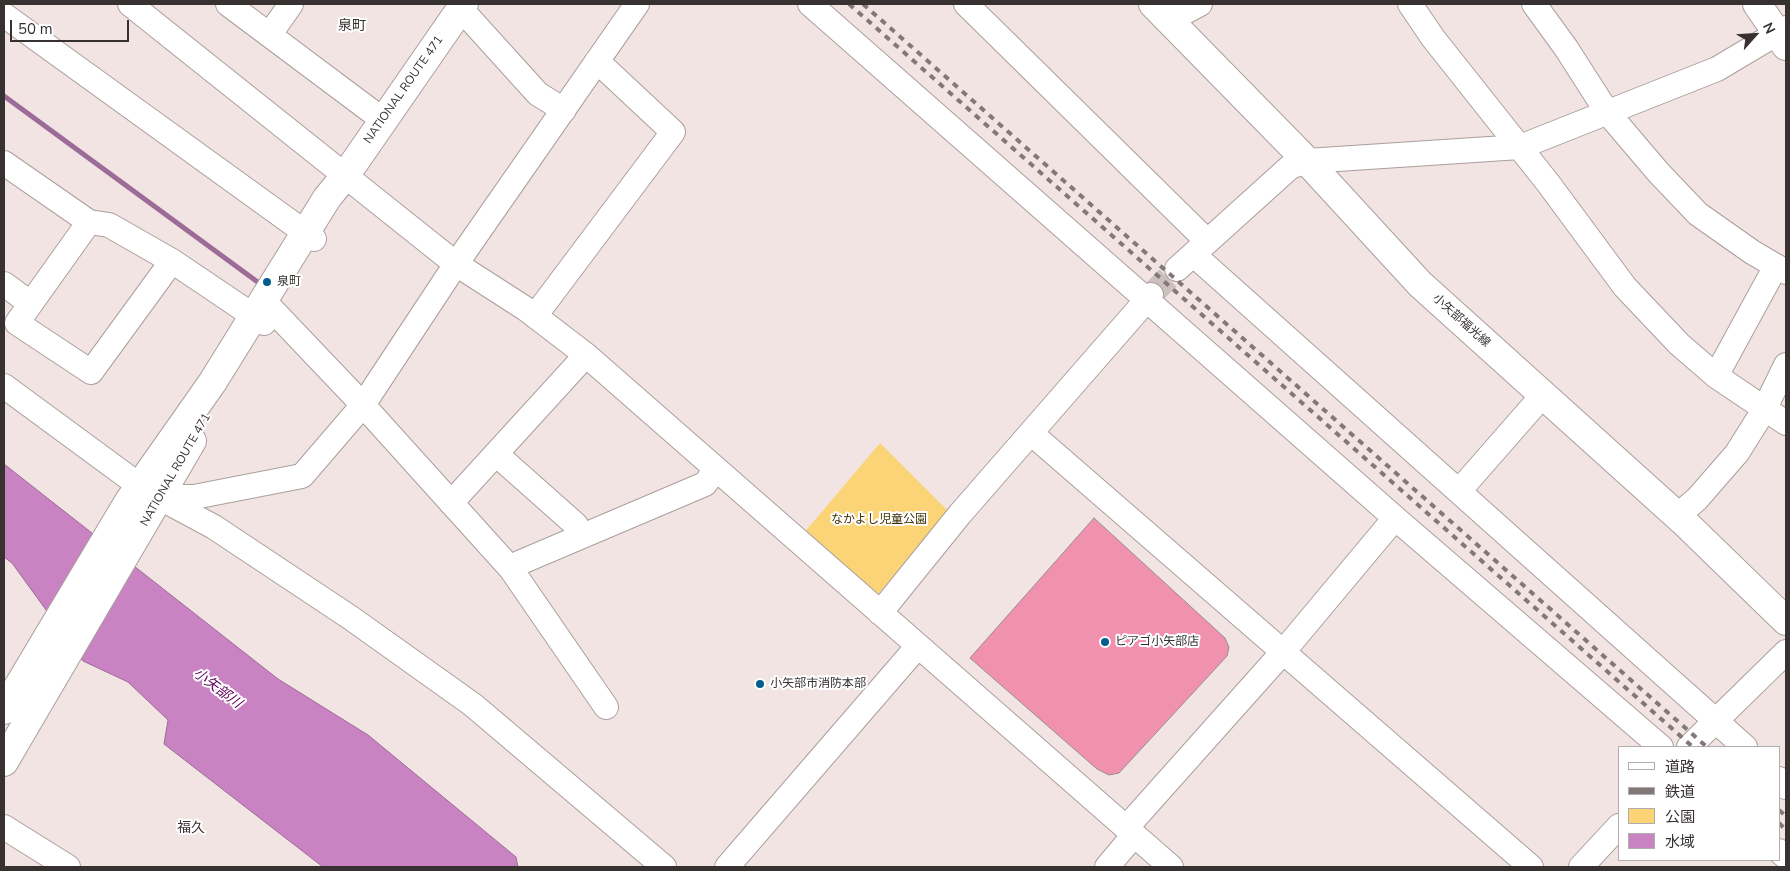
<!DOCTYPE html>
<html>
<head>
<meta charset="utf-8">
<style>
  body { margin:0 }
  #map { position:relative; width:1790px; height:871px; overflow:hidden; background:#f1e4e2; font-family:"Nunito Sans","Noto Sans JP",sans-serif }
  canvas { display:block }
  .frame { position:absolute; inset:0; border:5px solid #373231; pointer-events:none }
  .legend { position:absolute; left:1618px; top:746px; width:162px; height:115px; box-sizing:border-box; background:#fff; border:1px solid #afadad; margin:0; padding:6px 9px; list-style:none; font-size:15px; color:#373231 }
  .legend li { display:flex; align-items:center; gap:10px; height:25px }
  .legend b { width:25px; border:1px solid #afadad }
  .north { position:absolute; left:1730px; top:10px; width:50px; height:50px; -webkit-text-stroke:4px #fff; paint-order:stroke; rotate:64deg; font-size:14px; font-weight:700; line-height:20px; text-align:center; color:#373231 }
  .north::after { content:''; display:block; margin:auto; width:18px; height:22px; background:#373231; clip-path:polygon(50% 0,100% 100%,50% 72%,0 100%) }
  .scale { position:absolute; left:10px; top:20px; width:119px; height:22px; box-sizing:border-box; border:2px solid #373231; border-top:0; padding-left:6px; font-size:15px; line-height:18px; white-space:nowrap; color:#373231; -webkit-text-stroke:4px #fff; paint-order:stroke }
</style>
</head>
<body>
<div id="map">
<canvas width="1790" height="871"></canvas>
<div class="frame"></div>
<ul class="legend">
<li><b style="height:6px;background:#fff"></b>道路</li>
<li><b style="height:6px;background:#817877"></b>鉄道</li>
<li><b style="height:14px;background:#fcd478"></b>公園</li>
<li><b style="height:14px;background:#c983c3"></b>水域</li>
</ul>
<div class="north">N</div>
<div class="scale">50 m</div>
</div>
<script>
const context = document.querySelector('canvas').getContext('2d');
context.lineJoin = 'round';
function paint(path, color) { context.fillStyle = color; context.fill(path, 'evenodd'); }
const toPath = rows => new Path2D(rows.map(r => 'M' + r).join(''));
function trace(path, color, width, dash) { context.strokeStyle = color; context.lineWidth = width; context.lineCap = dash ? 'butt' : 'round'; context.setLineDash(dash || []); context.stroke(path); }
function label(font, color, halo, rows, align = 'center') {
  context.font = font + ' "Nunito Sans","Noto Sans JP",sans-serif'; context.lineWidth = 4; context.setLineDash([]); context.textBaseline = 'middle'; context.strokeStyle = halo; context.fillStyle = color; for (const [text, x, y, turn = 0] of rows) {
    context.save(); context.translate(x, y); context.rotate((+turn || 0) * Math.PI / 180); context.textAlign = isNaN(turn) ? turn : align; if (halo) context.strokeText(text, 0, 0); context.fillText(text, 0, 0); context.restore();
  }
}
paint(toPath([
  [880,443,950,513,876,596,803,534]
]), '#fcd478');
const water = toPath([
  [4,464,278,679,368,735,516,857,518,867,323,867,164,744,168,720,128,682,83,661,12,563,4,557,4,464]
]);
paint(water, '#c983c3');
trace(water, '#9d6b97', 1);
trace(toPath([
  [4,96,259,283]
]), '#9d6b97', 5);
const building = toPath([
  [1094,518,1225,638,1229,647,1227,656,1119,773,1109,775,1097,769,970,658,1094,518]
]);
paint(building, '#f091b0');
trace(building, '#988d90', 1);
trace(toPath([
  [1151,295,1177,269]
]), '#ccc0bf', 24, [24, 12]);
const minor = toPath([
  [130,4,456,264,526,309,586,355,1171,867],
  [228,4,383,120],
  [810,4,1395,518],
  [966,4,1207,241],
  [1410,4,1433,38,1548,183,1625,287,1679,344,1716,376,1786,423],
  [1534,4,1566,48,1607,112,1658,172,1698,214,1752,252,1786,272],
  [461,9,538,94,564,110],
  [4,15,314,239],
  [1168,21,1200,4],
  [270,34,291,4],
  [4,163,89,222,109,225,172,261,264,323],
  [89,222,17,323,91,372,172,261],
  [1194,255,1745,747],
  [1177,269,1290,167,1307,161,1520,147,1717,69,1786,28],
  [4,284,30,303],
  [264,301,363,405,511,569,606,707],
  [535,316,673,132,597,61],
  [1716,376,1776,266],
  [4,386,140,486],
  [1032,434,1531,867],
  [496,454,576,525,580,536],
  [1459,491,1543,395],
  [159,497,194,497,302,476,363,405,456,264,637,4],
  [160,498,214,527,351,618,473,705,664,867],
  [451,503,586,355],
  [1677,516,1697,499,1737,453,1764,410,1786,365],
  [511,569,519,563,705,484,716,469],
  [880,613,960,514,1151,295],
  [1689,747,1786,652],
  [1779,779,1786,787],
  [4,827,68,867],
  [1126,828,1283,652,1395,518,1661,747],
  [1779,851,1786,857],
  [727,867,918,646],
  [1107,867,1134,835],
  [1581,867,1619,826]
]);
const major = toPath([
  [1153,4,1307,161,1420,284,1683,521,1786,621],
  [1757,4,1786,46]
]);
const highway = toPath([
  [4,710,129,501,212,383,327,198,345,176,464,4],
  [4,762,192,441]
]);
trace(minor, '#ab9f9d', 26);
trace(major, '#ab9f9d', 30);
trace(highway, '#ab9f9d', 30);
trace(minor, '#fff', 24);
trace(major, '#fff', 28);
trace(highway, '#fff', 28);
trace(toPath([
  [849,4,1693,747],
  [863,4,1707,747],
  [1779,810,1786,816],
  [1779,823,1786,830]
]), '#817877', 4, [6, 6]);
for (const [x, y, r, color] of [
  [267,282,5,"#045c8e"],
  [1105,642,5,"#045c8e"],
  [760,684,5,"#045c8e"]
]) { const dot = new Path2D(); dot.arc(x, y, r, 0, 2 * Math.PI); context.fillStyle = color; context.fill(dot); trace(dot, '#fff', 2); }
label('12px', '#373231', '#fff', [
  ["NATIONAL ROUTE 471",404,90,-55],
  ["小矢部福光線",1461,321,42],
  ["NATIONAL ROUTE 471",176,470,-60]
]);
label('12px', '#373231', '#fff', [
  ["泉町",277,282],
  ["ピアゴ小矢部店",1115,642],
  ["小矢部市消防本部",770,684]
], 'left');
label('12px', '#3f2f05', '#fff', [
  ["なかよし児童公園",879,520]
]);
label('14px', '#373231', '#fff', [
  ["泉町",352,27],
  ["福久",191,829]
]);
label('italic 14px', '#5d025a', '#fff', [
  ["小矢部川",217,689,37]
]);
</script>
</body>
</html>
